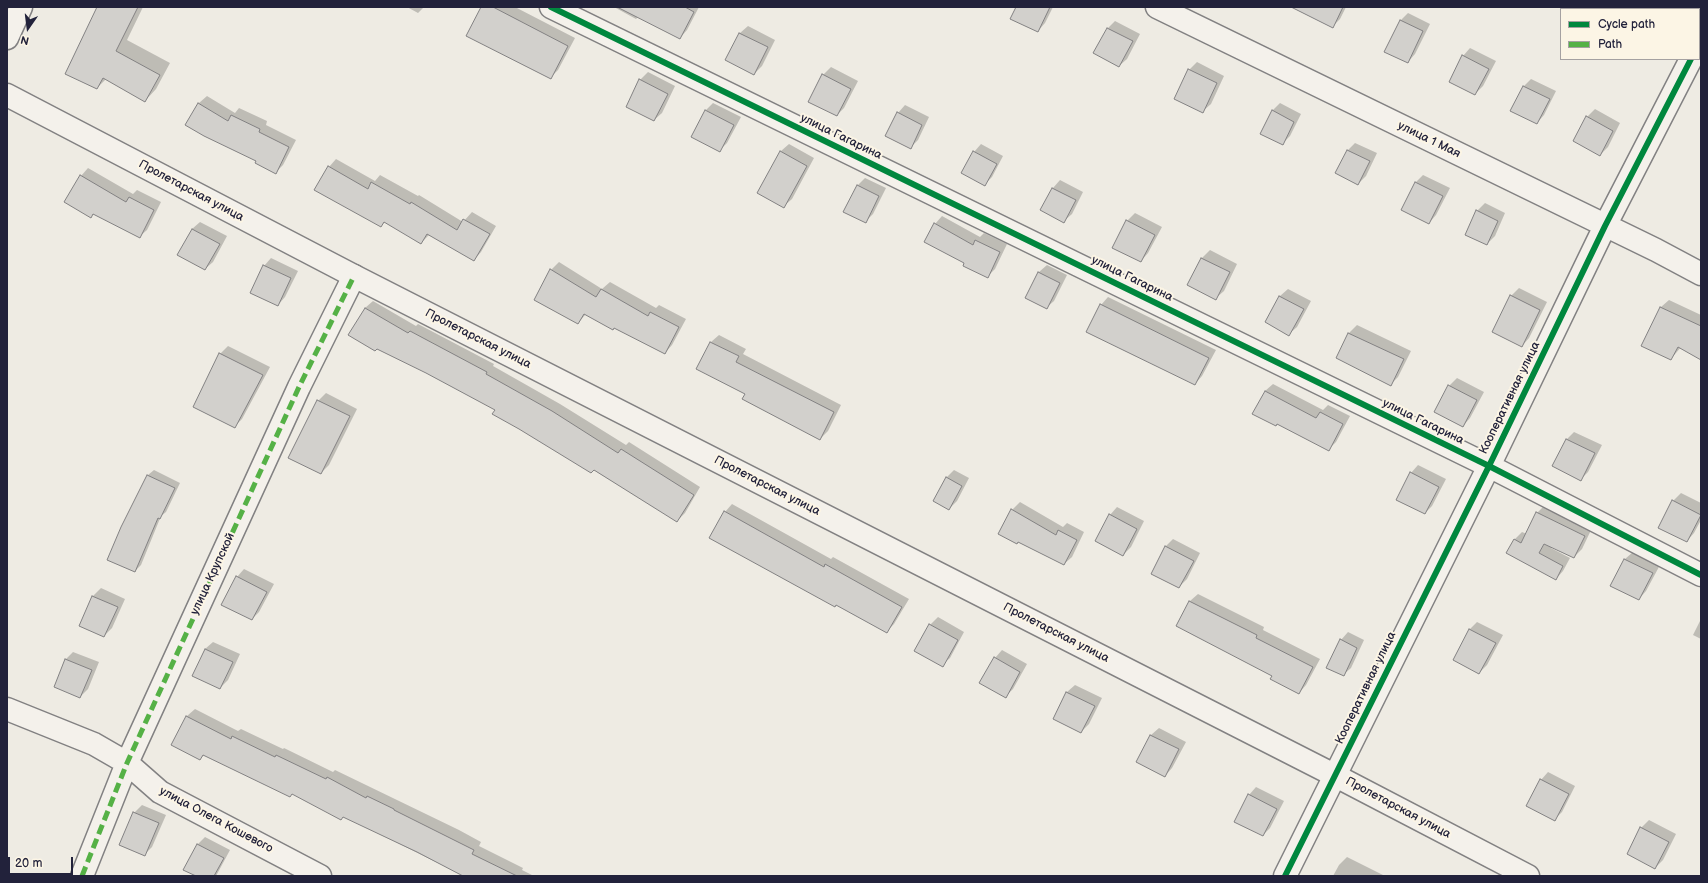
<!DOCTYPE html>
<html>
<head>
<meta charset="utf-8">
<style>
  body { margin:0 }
  #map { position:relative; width:1708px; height:883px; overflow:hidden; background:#eeebe3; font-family:"Balsamiq Sans",sans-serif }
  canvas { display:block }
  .frame { position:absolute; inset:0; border:8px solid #22223b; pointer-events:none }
  .legend { position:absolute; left:1560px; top:8px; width:140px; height:52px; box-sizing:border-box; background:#fcf5e5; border:1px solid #a5a1a1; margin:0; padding:5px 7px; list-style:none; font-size:12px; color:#22223b }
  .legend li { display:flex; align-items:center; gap:8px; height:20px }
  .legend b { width:20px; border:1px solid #a5a1a1 }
  .north { position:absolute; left:8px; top:8px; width:40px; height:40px; -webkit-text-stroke:3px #fcf5e5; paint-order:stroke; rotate:194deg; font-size:11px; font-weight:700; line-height:16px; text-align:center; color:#22223b }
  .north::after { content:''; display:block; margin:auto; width:14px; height:18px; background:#22223b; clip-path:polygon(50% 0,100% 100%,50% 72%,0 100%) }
  .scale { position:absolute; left:8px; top:857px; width:65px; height:18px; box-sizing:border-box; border:2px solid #22223b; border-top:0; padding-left:5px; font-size:12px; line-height:14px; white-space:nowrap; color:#22223b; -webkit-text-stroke:3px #fcf5e5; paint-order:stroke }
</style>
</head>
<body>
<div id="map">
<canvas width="1708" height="883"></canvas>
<div class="frame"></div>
<ul class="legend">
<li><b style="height:5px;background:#00873e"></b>Cycle path</li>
<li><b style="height:5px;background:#55b146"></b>Path</li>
</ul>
<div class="north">N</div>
<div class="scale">20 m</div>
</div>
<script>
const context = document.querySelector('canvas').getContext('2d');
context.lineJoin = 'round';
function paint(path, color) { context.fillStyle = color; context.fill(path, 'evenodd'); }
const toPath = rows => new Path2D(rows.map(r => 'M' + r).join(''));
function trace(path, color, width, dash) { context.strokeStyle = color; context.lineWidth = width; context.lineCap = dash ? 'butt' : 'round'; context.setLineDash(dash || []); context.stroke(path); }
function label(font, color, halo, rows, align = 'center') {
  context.font = font + ' "Balsamiq Sans",sans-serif'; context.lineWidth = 4; context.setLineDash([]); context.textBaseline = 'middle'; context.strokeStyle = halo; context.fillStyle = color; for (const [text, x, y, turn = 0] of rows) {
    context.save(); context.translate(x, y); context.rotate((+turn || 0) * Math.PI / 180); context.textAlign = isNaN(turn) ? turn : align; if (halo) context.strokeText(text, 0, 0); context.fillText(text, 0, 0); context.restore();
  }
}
paint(toPath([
  [98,7,143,7,127,40,170,63,156,89,145,101,106,79,97,88],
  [407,7,424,7,418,13],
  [482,7,515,7,575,38,558,70,550,78],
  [614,7,699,7,687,30,680,38,638,17,636,19],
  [1018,7,1053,7,1045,23,1038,31],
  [1309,7,1346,7,1340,19,1333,26],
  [1408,13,1430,24,1415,54,1408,62,1400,21],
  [1115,21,1140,34,1127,59,1119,66,1108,28],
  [748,26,775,40,762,66,754,74,727,60,740,33],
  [1470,48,1496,61,1483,86,1475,94,1463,56],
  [1197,62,1224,76,1211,104,1203,111,1189,70],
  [831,67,858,81,844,108,837,115,823,75],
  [648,72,675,86,662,113,654,120,640,80],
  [1531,79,1556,91,1544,115,1537,123,1524,86],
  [207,96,235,113,239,108,267,121,266,125,296,140,283,165,276,172,257,160,186,125,199,103],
  [713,103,741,117,727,143,719,151,706,110],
  [1280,103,1301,114,1290,136,1282,144,1272,111],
  [905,105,929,117,918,140,911,147,898,113],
  [1595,109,1620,123,1608,147,1600,155,1587,117],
  [1355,143,1377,153,1366,176,1358,184,1336,173,1348,150],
  [789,144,814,158,792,199,784,206,758,192,781,151],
  [981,144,1003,156,992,177,985,184,974,152],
  [336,159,375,181,380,175,418,196,419,195,463,222,472,212,496,226,481,252,474,260,429,235,421,243,386,221,381,226,329,167],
  [88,168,133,194,137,190,161,202,147,230,139,237,94,214,90,217,81,176],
  [1423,175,1450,188,1436,215,1429,223,1416,182],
  [865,178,886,188,873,214,865,222,857,186],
  [1060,180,1083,192,1072,214,1064,221,1042,210,1053,188],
  [1485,203,1505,213,1495,236,1487,244,1477,211],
  [1135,213,1162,227,1148,253,1141,261,1127,221],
  [942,216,980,237,984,233,1007,244,995,269,987,277,966,262,935,224],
  [200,222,227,236,213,262,205,269,192,229],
  [1210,250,1237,264,1224,291,1216,298,1189,284,1202,258],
  [271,258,298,271,285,297,278,305,264,266],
  [559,262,602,289,610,282,656,308,659,305,686,319,672,345,665,353,586,314,578,323,551,270],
  [1047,265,1067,275,1054,301,1046,308,1026,298,1039,272],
  [1519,288,1547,302,1529,338,1522,346,1511,296],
  [1288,289,1311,301,1297,327,1289,334,1266,322,1280,296],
  [1108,297,1216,350,1202,376,1195,384,1101,305],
  [1669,300,1701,315,1701,358,1681,347,1671,359,1642,345,1661,307],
  [373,301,416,326,418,324,494,364,493,366,560,404,626,445,629,442,700,487,685,513,677,521,496,410,426,372,349,335,365,308],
  [1357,325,1411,351,1398,377,1391,384,1337,358,1349,333],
  [719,335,746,349,743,354,841,405,828,431,820,439,746,394,711,342],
  [228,346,270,367,242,419,235,426,220,354],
  [1457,378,1484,392,1470,418,1463,426,1449,386],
  [1273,384,1323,410,1328,405,1350,416,1336,442,1328,450,1265,391],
  [326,393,357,409,329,465,321,473,318,401],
  [1574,432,1602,445,1588,472,1581,479,1553,466,1567,439],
  [1418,465,1446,479,1432,506,1425,513,1411,473],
  [154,470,180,483,166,512,161,516,141,565,135,571,122,527,148,475],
  [954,470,969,478,957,501,949,509,946,478],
  [1681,493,1701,503,1701,520,1694,533,1687,541,1673,501],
  [1020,502,1063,527,1067,523,1084,532,1072,557,1064,564,1012,510],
  [732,504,831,559,833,557,909,599,894,624,887,631,725,512],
  [1545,505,1592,528,1582,549,1574,557,1552,546,1551,548,1570,558,1563,571,1556,579,1507,553,1515,539,1522,532,1527,534,1537,513],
  [1117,507,1144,521,1131,547,1123,555,1110,515],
  [1173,539,1200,553,1187,579,1179,587,1165,547],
  [1633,552,1660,565,1646,591,1639,599,1612,585,1625,559],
  [244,569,274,584,259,612,252,619,237,577],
  [101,588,125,599,112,628,104,636,80,626,93,596],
  [1198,594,1264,627,1263,630,1320,659,1306,685,1299,693,1273,676,1178,625,1190,601],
  [938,617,964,632,950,658,942,665,916,651,930,625],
  [1701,619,1701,639,1693,635],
  [1477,622,1503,635,1487,665,1479,673,1454,660,1470,629],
  [1348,632,1364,640,1351,668,1343,675,1341,640],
  [213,642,240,654,228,680,220,688,193,675,205,649],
  [1002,650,1027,664,1013,689,1005,697,995,658],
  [73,652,99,662,88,689,80,697,66,659],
  [1075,685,1102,698,1089,724,1081,732,1054,718,1067,692],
  [195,709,238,731,241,729,283,749,284,748,333,772,335,770,459,830,481,842,479,846,523,868,522,870,534,876,464,876,343,816,205,754,200,759,172,744,187,716],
  [1159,728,1186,742,1172,768,1165,776,1137,762,1151,735],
  [1548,772,1575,786,1562,812,1554,820,1541,780],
  [1256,787,1284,801,1270,828,1263,835,1249,795],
  [142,805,166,815,152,847,144,855,120,845,134,813],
  [1649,820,1676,834,1663,860,1655,868,1641,828],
  [205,837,230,850,216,876,198,876,198,844],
  [1347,857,1385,876,1333,876,1339,865]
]), '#0003');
const building = toPath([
  [97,7,138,7,116,51,160,75,145,102,103,78,97,89,65,74,97,7],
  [481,7,493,7,568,46,551,79,466,36,481,7],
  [617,7,685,7,694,12,680,39,617,7],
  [1016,7,1050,7,1038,32,1010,19,1016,7],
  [1291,7,1343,7,1333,28,1291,7],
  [1400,20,1423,31,1408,63,1384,52,1400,20],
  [1107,28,1133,41,1119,67,1093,53,1107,28],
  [739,33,768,47,754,75,725,60,739,33],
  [1462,55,1489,69,1475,95,1449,82,1462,55],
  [1188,69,1217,83,1203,113,1174,99,1188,69],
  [822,74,851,89,837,116,808,102,822,74],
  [639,79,668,94,654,121,626,107,639,79],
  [1523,86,1550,99,1537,124,1510,111,1523,86],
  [198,103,228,121,231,115,260,129,259,132,289,147,276,174,255,163,256,161,204,136,185,125,198,103],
  [705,110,734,125,720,152,691,137,705,110],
  [1272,110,1294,122,1283,145,1260,134,1272,110],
  [897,112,922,125,911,149,885,136,897,112],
  [1586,116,1613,131,1600,156,1573,141,1586,116],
  [1347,150,1370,161,1358,185,1335,173,1347,150],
  [780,151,807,166,784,208,757,193,780,151],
  [973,151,997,164,985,186,961,173,973,151],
  [328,166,368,189,371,182,410,204,411,202,457,230,463,219,490,234,474,261,427,234,421,244,384,222,381,227,314,190,328,166],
  [80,175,126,202,129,197,154,210,140,238,93,214,91,218,64,202,80,175],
  [1415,182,1443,196,1429,224,1401,210,1415,182],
  [857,185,879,196,866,223,843,212,857,185],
  [1052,188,1076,200,1064,223,1040,210,1052,188],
  [1476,210,1498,221,1487,245,1465,235,1476,210],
  [1126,220,1155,235,1141,262,1112,248,1126,220],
  [934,223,973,245,975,240,1000,252,988,278,963,266,964,263,924,242,934,223],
  [192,229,220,244,205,270,177,255,192,229],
  [1201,258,1230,272,1216,300,1187,285,1201,258],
  [263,265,291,278,278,306,250,293,263,265],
  [550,269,596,297,601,289,648,316,650,312,679,327,665,354,614,328,613,330,584,314,578,324,534,300,550,269],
  [1038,272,1060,283,1047,309,1025,298,1038,272],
  [1510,295,1540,310,1522,347,1492,332,1510,295],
  [1279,296,1304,309,1289,336,1265,322,1279,296],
  [1100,304,1209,358,1195,385,1086,332,1100,304],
  [1660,307,1701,326,1701,360,1678,347,1671,360,1641,346,1660,307],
  [365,308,408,333,410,331,487,372,486,374,552,411,618,453,621,449,694,495,677,522,594,470,591,473,519,429,492,414,495,410,426,373,377,349,375,351,348,335,365,308],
  [1348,333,1404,359,1391,386,1336,358,1348,333],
  [710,342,739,356,736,362,834,412,820,440,742,399,745,394,696,369,710,342],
  [219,353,263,375,235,428,193,407,219,353],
  [1448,385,1477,400,1463,427,1434,412,1448,385],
  [1265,391,1316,418,1320,412,1343,424,1329,451,1277,424,1276,426,1252,414,1265,391],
  [317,400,350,416,321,474,288,458,317,400],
  [1566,439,1595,453,1581,481,1552,466,1566,439],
  [1410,472,1439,487,1425,514,1396,500,1410,472],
  [147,475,175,488,160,519,158,518,135,572,107,560,121,527,147,475],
  [946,477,962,486,949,510,933,501,946,477],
  [1672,500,1701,515,1687,542,1658,528,1672,500],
  [1011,509,1056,535,1058,530,1077,540,1064,565,1018,542,1017,544,998,534,1011,509],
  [724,511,824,567,825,564,902,607,887,633,836,605,835,607,709,538,724,511],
  [1536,512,1585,536,1574,558,1544,544,1539,553,1563,566,1556,580,1506,553,1514,539,1521,543,1536,512],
  [1109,514,1137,529,1123,556,1095,541,1109,514],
  [1165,546,1194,561,1179,588,1151,574,1165,546],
  [1624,559,1653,573,1639,600,1610,586,1624,559],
  [236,576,267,592,252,620,221,605,236,576],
  [92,596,118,607,104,637,79,626,92,596],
  [1189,601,1257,635,1256,638,1313,667,1299,694,1270,679,1272,676,1176,626,1189,601],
  [929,624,958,640,943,667,914,651,929,624],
  [1469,629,1496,643,1479,674,1453,660,1469,629],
  [1340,639,1357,648,1344,676,1326,668,1340,639],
  [205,649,233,662,220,689,192,676,205,649],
  [994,657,1020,672,1006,698,979,683,994,657],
  [65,659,92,670,80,698,54,687,65,659],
  [1066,692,1095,706,1081,733,1053,719,1066,692],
  [186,716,231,739,232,736,275,757,276,755,326,779,327,777,366,798,367,796,394,809,394,810,474,850,472,854,517,876,463,876,417,852,343,817,341,820,292,794,290,797,203,755,200,760,171,745,186,716],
  [1150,735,1179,749,1165,777,1136,762,1150,735],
  [1540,779,1569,794,1555,821,1526,806,1540,779],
  [1248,794,1277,809,1263,836,1234,822,1248,794],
  [133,812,159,823,145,856,119,845,133,812],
  [1640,827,1669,842,1655,869,1627,854,1640,827],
  [197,844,224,858,214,876,196,876,183,870,197,844]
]);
paint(building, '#d2d0cc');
trace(building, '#828182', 1);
const street = toPath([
  [551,7,1489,466,1701,575],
  [1157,7,1656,250,1701,274],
  [7,38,21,7],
  [1699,43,1701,39],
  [7,709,94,744,127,763,160,792,320,876],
  [82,876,127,763,299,387,354,276],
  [1285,876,1489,466,1605,226,1691,59]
]);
const secondary = toPath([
  [7,95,354,276,1336,776,1528,876]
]);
trace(street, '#828182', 25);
trace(secondary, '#828182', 25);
trace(street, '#f4f1eb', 22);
trace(secondary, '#f4f1eb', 22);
trace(toPath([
  [82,876,127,763,299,387,354,276]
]), '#55b146', 5, [10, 5]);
trace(toPath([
  [551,7,1489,466,1701,575],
  [1285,876,1489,466,1605,226,1691,59]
]), '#00873e', 6);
label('12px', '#22223b', '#fcf5e5', [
  ["улица Гагарина",841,137,26],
  ["улица 1 Мая",1429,140,26],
  ["Пролетарская улица",191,191,28],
  ["улица Гагарина",1132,279,26],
  ["Пролетарская улица",478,339,27],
  ["Кооперативная улица",1510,398,-64],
  ["улица Гагарина",1423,422,26],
  ["Пролетарская улица",767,486,27],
  ["улица Крупской",213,574,-65],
  ["Пролетарская улица",1056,633,27],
  ["Кооперативная улица",1366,688,-64],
  ["Пролетарская улица",1398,808,28],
  ["улица Олега Кошевого",216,820,28]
]);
</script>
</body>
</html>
